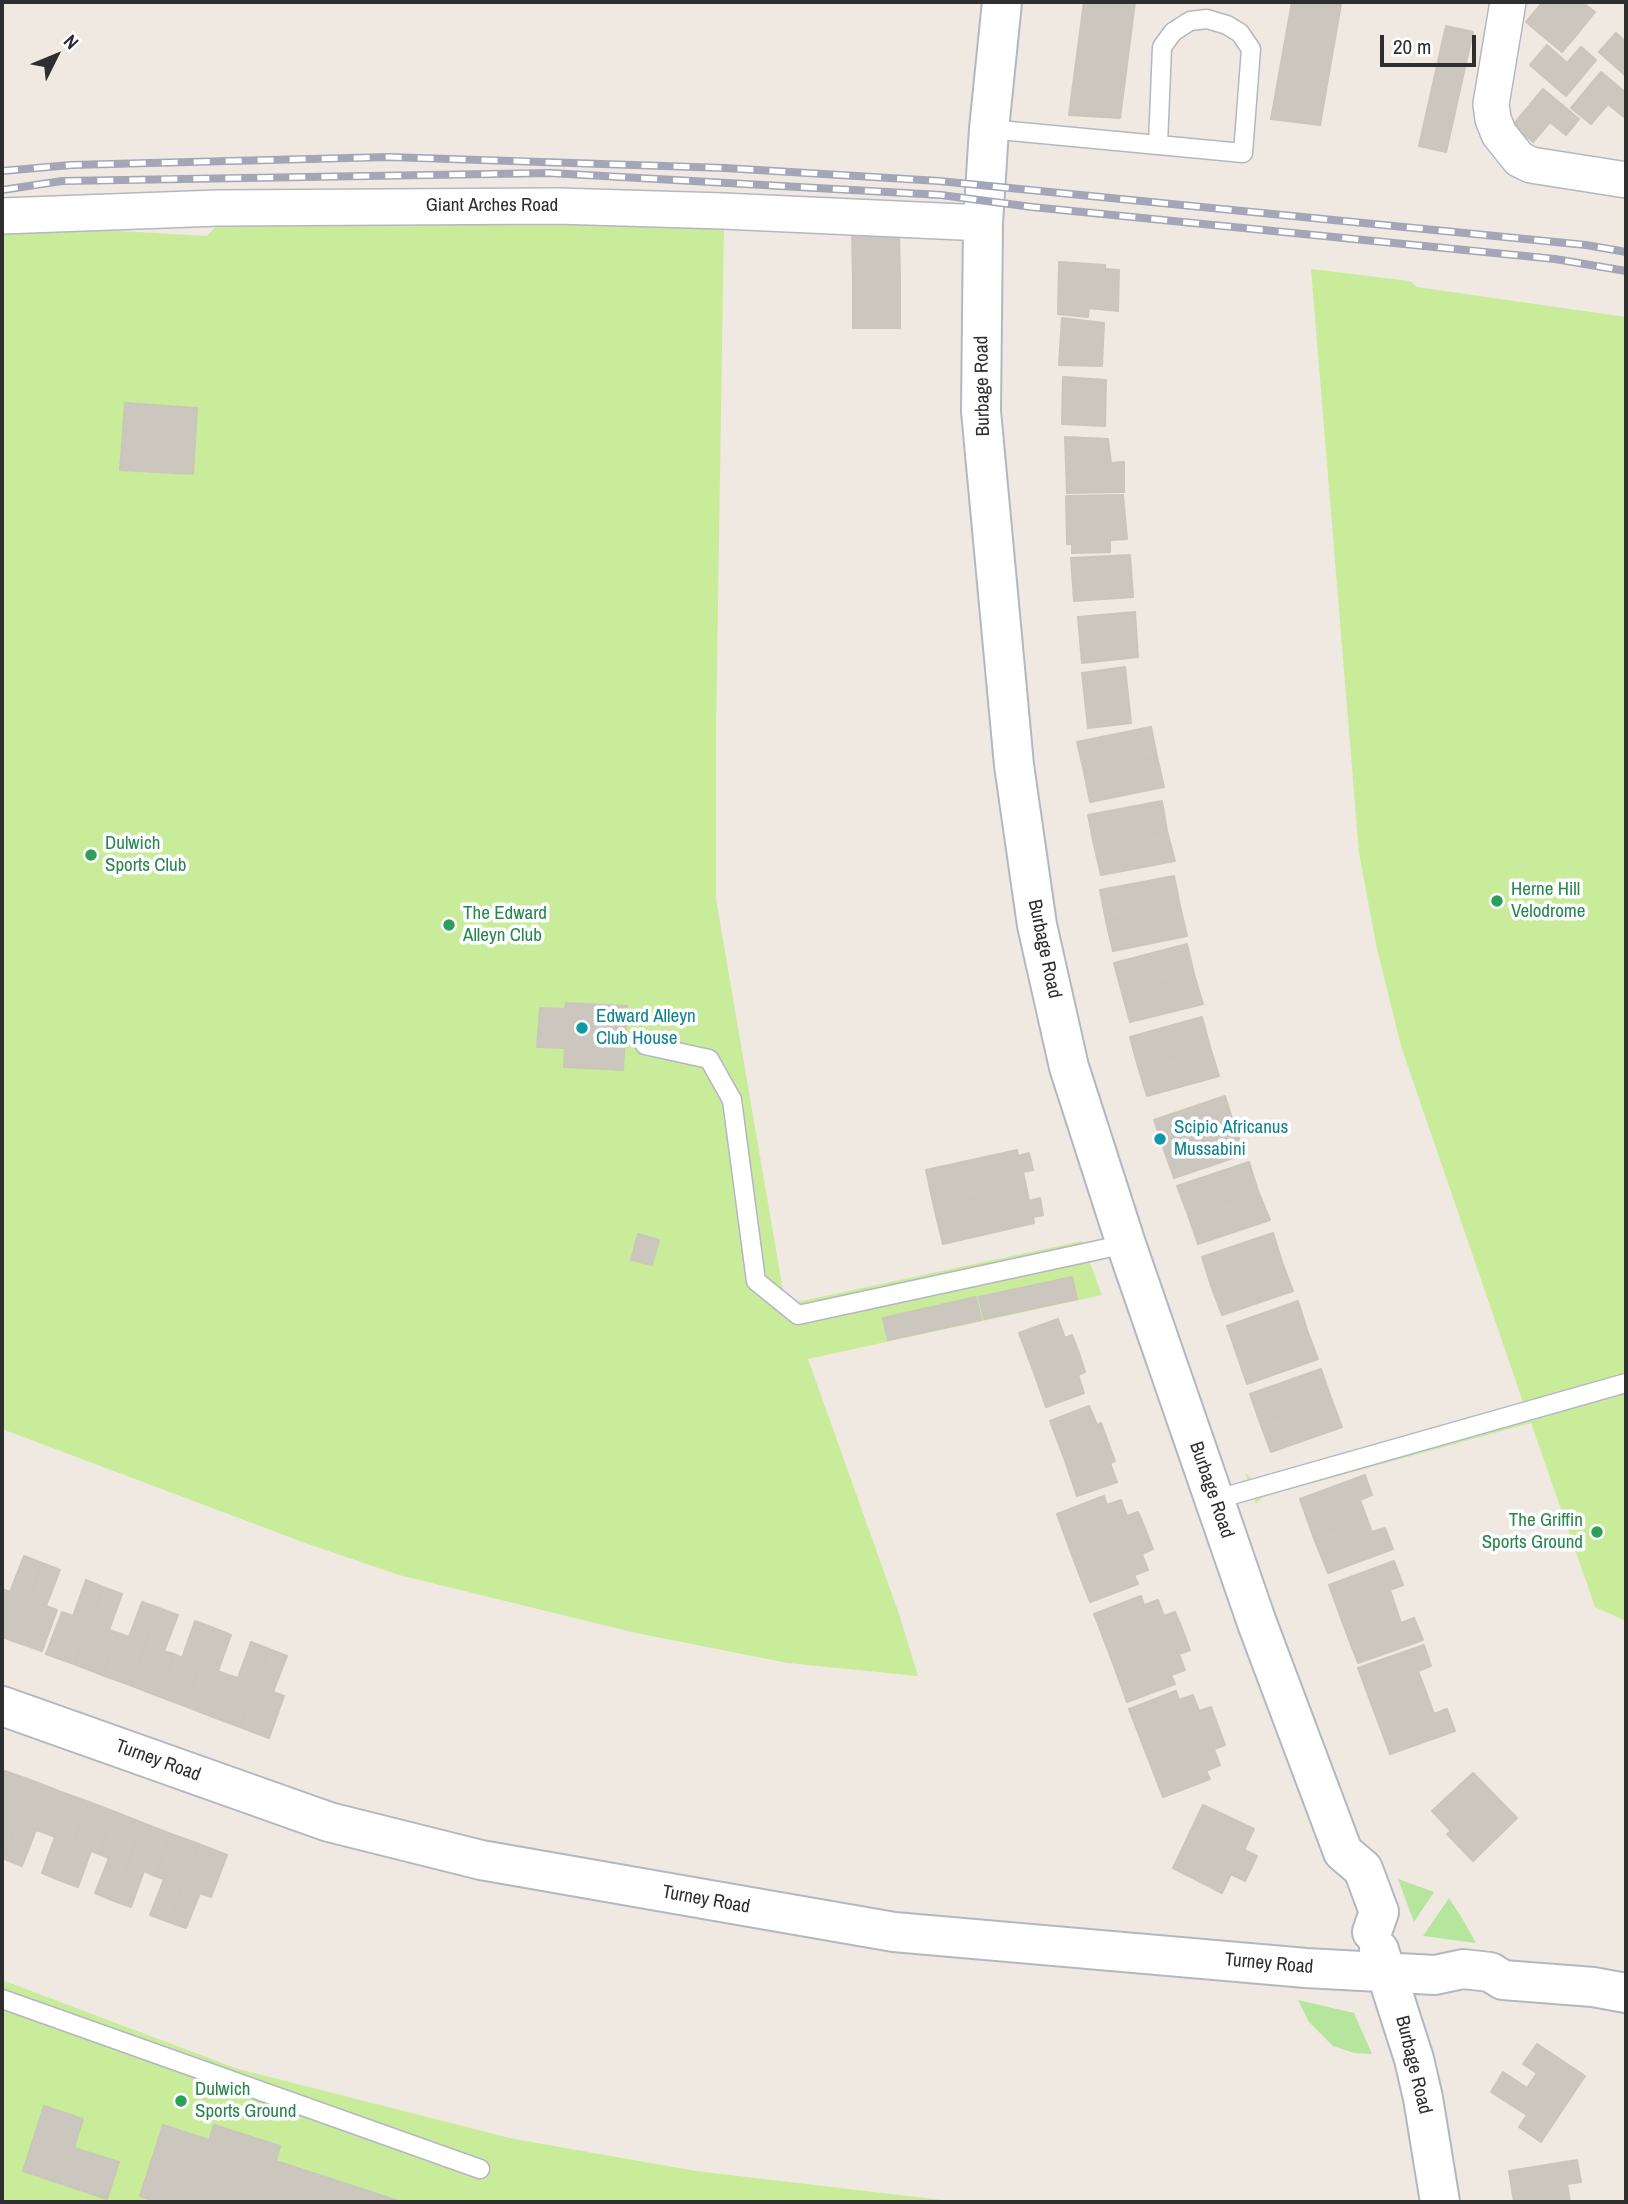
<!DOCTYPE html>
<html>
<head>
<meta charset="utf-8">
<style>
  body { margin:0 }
  #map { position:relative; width:1628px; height:2204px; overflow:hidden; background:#efe9e1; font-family:"Archivo Narrow",sans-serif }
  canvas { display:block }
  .frame { position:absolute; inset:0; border:4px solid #2e2e2e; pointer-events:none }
  .north { position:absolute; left:21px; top:21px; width:70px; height:70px; -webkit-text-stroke:5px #fff; paint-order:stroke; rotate:47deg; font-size:19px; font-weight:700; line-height:28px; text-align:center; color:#2e2e2e }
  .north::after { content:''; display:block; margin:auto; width:24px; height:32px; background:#2e2e2e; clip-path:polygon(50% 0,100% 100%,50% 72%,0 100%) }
  .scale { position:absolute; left:1380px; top:35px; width:96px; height:32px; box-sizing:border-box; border:4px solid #2e2e2e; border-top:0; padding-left:9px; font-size:21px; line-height:24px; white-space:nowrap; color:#2e2e2e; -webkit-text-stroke:5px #fff; paint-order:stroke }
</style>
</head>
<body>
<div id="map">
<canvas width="1628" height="2204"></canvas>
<div class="frame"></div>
<div class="north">N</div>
<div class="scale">20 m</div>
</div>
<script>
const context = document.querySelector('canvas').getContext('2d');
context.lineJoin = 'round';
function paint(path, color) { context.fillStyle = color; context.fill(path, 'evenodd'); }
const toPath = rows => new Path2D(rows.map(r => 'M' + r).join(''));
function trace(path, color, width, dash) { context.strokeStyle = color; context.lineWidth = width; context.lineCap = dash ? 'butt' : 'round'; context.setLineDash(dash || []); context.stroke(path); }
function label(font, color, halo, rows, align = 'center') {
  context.font = font + ' "Archivo Narrow",sans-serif'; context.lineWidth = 7; context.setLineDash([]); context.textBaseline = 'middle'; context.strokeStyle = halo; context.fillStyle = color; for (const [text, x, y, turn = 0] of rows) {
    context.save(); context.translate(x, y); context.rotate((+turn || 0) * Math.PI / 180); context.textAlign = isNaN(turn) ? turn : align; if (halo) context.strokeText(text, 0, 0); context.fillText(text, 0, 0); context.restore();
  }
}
paint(toPath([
  [1398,1879,1434,1892,1414,1922],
  [1449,1898,1463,1920,1476,1943,1423,1936],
  [1298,2000,1354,2013,1372,2054,1354,2053,1333,2046,1309,2022]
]), '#b6e59e');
paint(toPath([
  [222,220,724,223,716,729,716,899,783,1291,797,1302,1082,1241,1102,1295,808,1359,899,1614,918,1676,788,1663,636,1633,399,1575,308,1544,2,1429,2,229,68,228,207,236],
  [1311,269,1410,281,1417,287,1626,317,1626,1621,1595,1607,1531,1423,1262,1497,1256,1504,1245,1472,1251,1479,1255,1479,1524,1405,1401,1046,1377,949,1359,853],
  [2,1980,238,2069,514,2139,696,2171,959,2202,2,2202]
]), '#c9ec9a');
const building = toPath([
  [1084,2,1135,2,1120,118,1069,115,1084,2],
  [1292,2,1341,4,1320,125,1271,119,1292,2],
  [1543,2,1582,2,1595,12,1579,32,1543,2],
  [1543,2,1579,32,1562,52,1526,22,1543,2],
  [1446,26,1473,32,1446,152,1419,146,1446,26],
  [1616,33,1626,42,1626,76,1599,52,1616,33],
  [1547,45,1567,63,1581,47,1596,60,1566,96,1530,65,1547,45],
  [1601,72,1626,93,1626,114,1624,117,1608,104,1591,124,1571,108,1601,72],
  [1543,89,1579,119,1566,135,1550,122,1533,142,1513,125,1543,89],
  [852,230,899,231,900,279,853,280,852,230],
  [1059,262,1105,265,1105,269,1119,270,1118,311,1089,308,1088,317,1058,314,1059,262],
  [900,279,900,328,853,328,853,280,900,279],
  [1062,318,1104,323,1102,366,1059,365,1062,318],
  [1063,377,1106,380,1105,426,1062,424,1063,377],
  [125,403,197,408,193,474,120,470,125,403],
  [1065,437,1108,439,1111,463,1124,462,1124,492,1067,493,1065,437],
  [1123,495,1127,539,1110,540,1110,552,1072,553,1072,544,1067,544,1066,496,1123,495],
  [1130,555,1133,597,1074,601,1071,558,1130,555],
  [1135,612,1138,657,1082,663,1078,617,1135,612],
  [1125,667,1131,723,1088,728,1082,673,1125,667],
  [1151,727,1157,757,1084,772,1077,742,1151,727],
  [1157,757,1164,787,1090,802,1084,772,1157,757],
  [1162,801,1167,831,1094,845,1088,815,1162,801],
  [1167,831,1175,861,1101,875,1094,845,1167,831],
  [1174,876,1180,906,1106,921,1100,890,1174,876],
  [1180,906,1187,936,1113,951,1106,921,1180,906],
  [1187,944,1194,974,1122,993,1114,963,1187,944],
  [1194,974,1203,1004,1130,1022,1122,993,1194,974],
  [566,1003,627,1006,623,1070,564,1067,565,1048,537,1047,540,1008,565,1009,566,1003],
  [1202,1017,1210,1047,1138,1067,1130,1037,1202,1017],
  [1210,1047,1219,1076,1147,1096,1138,1067,1210,1047],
  [1225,1096,1234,1125,1164,1150,1154,1120,1225,1096],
  [1234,1125,1245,1154,1174,1178,1164,1150,1234,1125],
  [1017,1150,1018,1156,1029,1153,1033,1170,1023,1172,1026,1186,934,1207,926,1170,1017,1150],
  [1249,1162,1258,1191,1188,1215,1177,1186,1249,1162],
  [1026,1186,1029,1201,1040,1198,1043,1215,1033,1217,1034,1223,943,1244,934,1207,1026,1186],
  [1258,1191,1270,1220,1198,1244,1188,1215,1258,1191],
  [1273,1233,1282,1262,1211,1286,1202,1257,1273,1233],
  [638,1234,659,1240,652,1265,631,1260,638,1234],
  [1282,1262,1293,1291,1222,1315,1211,1286,1282,1262],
  [1072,1277,1077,1299,984,1319,979,1297,1072,1277],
  [976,1297,981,1320,888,1340,883,1318,976,1297],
  [1298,1301,1307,1330,1237,1355,1227,1326,1298,1301],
  [1058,1319,1065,1338,1072,1335,1079,1353,1033,1370,1019,1333,1058,1319],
  [1307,1330,1318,1359,1247,1384,1237,1355,1307,1330],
  [1079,1353,1085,1372,1078,1375,1084,1393,1046,1407,1033,1370,1079,1353],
  [1321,1369,1331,1398,1260,1423,1250,1394,1321,1369],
  [1331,1398,1342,1427,1271,1452,1260,1423,1331,1398],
  [1089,1406,1097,1425,1101,1423,1108,1442,1064,1458,1050,1421,1089,1406],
  [1108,1442,1115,1461,1110,1463,1117,1482,1077,1496,1064,1458,1108,1442],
  [1365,1475,1372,1495,1360,1500,1366,1516,1313,1536,1300,1499,1365,1475],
  [1104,1496,1107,1505,1121,1500,1127,1516,1138,1512,1146,1531,1073,1558,1057,1514,1104,1496],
  [1366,1516,1372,1532,1385,1528,1393,1549,1328,1573,1313,1536,1366,1516],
  [1146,1531,1153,1549,1142,1554,1148,1570,1134,1575,1138,1584,1090,1602,1073,1558,1146,1531],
  [24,1556,42,1563,13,1641,2,1637,2,1589,10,1592,24,1556],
  [1394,1561,1403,1585,1390,1590,1395,1605,1343,1624,1329,1585,1394,1561],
  [42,1563,60,1570,46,1606,57,1610,42,1651,13,1641,42,1563],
  [86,1580,103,1587,74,1664,46,1654,62,1612,73,1616,86,1580],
  [103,1587,122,1594,109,1630,118,1633,102,1675,74,1664,103,1587],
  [1141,1596,1144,1605,1158,1600,1164,1616,1175,1612,1183,1631,1111,1658,1094,1614,1141,1596],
  [142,1602,159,1608,130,1685,102,1675,118,1633,129,1637,142,1602],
  [1395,1605,1401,1623,1414,1618,1423,1640,1358,1663,1343,1624,1395,1605],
  [159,1608,178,1615,164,1651,174,1654,158,1696,130,1685,159,1608],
  [195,1621,214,1628,185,1706,158,1696,174,1654,182,1658,195,1621],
  [214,1628,231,1635,218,1671,228,1675,213,1717,185,1706,214,1628],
  [1183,1631,1190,1650,1179,1654,1185,1670,1171,1675,1175,1684,1127,1702,1111,1658,1183,1631],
  [251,1642,269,1649,240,1727,213,1717,228,1675,238,1678,251,1642],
  [1424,1645,1431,1666,1418,1671,1426,1692,1374,1711,1358,1668,1424,1645],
  [269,1649,287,1656,273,1692,284,1696,269,1738,240,1727,269,1649],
  [1176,1691,1179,1700,1193,1695,1199,1711,1211,1707,1218,1726,1146,1753,1129,1709,1176,1691],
  [1426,1692,1434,1714,1447,1709,1455,1731,1390,1754,1374,1711,1426,1692],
  [1218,1726,1225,1745,1214,1749,1220,1765,1206,1771,1210,1779,1163,1797,1146,1753,1218,1726],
  [5,1771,33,1781,4,1859,2,1858,2,1778,5,1771],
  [1473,1773,1517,1818,1473,1861,1447,1834,1451,1831,1432,1811,1473,1773],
  [33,1781,61,1792,45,1833,36,1830,22,1866,4,1859,33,1781],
  [61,1792,89,1802,59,1880,42,1873,55,1837,45,1833,61,1792],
  [89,1802,115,1812,99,1854,91,1851,78,1887,59,1880,89,1802],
  [1203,1805,1254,1829,1244,1850,1257,1856,1245,1881,1231,1874,1222,1893,1173,1868,1203,1805],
  [115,1812,143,1823,114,1901,95,1893,109,1858,99,1854,115,1812],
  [143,1823,171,1834,155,1876,144,1871,131,1907,114,1901,143,1823],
  [171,1834,199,1844,169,1922,150,1915,164,1879,155,1876,171,1834],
  [199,1844,227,1855,211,1897,200,1893,186,1928,169,1922,199,1844],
  [1537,2044,1585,2076,1541,2142,1519,2127,1527,2115,1491,2092,1503,2072,1527,2088,1537,2073,1523,2064,1537,2044],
  [44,2106,83,2119,74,2148,119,2162,107,2199,23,2171,44,2106],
  [163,2125,209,2140,214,2125,280,2146,276,2161,402,2202,319,2202,312,2200,311,2202,158,2202,140,2196,163,2125],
  [1577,2160,1581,2182,1567,2184,1570,2202,1514,2202,1509,2171,1577,2160]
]);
paint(building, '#cbc7bf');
trace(building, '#cbc5ba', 2);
const service = toPath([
  [989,129,1243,153,1251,49,1240,33,1227,25,1207,19,1190,21,1173,32,1162,47,1158,144],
  [645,1045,709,1059,732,1100,756,1281,798,1315,1126,1244],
  [1214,1500,1626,1383],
  [2,1999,480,2169]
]);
const minor = toPath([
  [1508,2,1491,104,1493,119,1499,134,1519,159,1531,165,1626,180],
  [2,216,218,208,557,206,723,211,983,223]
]);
const tertiary = toPath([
  [1002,2,989,129,983,223,981,411,1014,765,1037,925,1069,1067,1126,1244,1257,1623,1343,1852,1363,1869,1379,1912,1372,1932],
  [2,1706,329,1822,481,1860,681,1895,894,1932,1306,1968,1435,1975,1463,1969,1490,1972,1503,1980,1593,1987,1626,1993],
  [1379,1950,1414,2059,1423,2098,1440,2202]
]);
trace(service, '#b4b7c1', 21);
trace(minor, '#b4b7c1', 38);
trace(tertiary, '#b4b7c1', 42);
trace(service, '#fff', 18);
trace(minor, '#fff', 35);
trace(tertiary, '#fff', 38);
const rail = toPath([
  [2,171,71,165,389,157,725,168,939,181,1586,245,1626,252],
  [2,190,62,181,550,173,941,195,1032,207,1555,259,1626,271]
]);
trace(rail, '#a3a6b8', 8);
trace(rail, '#fff', 5, [16]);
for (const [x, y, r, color] of [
  [91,855,7,"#2e9e5b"],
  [1497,901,7,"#2e9e5b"],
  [449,925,7,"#2e9e5b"],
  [582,1028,7,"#0f9aa8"],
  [1160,1139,7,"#0f9aa8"],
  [1597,1532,7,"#2e9e5b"],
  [181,2101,7,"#2e9e5b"]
]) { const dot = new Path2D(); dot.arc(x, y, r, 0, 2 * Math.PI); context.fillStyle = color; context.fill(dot); trace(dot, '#fff', 2.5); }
label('19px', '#2e2e2e', '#fff', [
  ["Giant Arches Road",492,206],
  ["Burbage Road",983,386,-91],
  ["Burbage Road",1044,949,78],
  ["Burbage Road",1211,1490,71],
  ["Turney Road",158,1761,20],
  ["Turney Road",706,1900,10],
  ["Turney Road",1269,1964,5],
  ["Burbage Road",1413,2065,76]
]);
label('19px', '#27864d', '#fff', [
  ["Dulwich",105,844],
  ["Sports Club",105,866],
  ["Herne Hill",1511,890],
  ["Velodrome",1511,912],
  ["The Edward",463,914],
  ["Alleyn Club",463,936],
  ["The Griffin",1583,1521,"right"],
  ["Sports Ground",1583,1543,"right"],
  ["Dulwich",195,2090],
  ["Sports Ground",195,2112]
], 'left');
label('19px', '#0d838f', '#fff', [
  ["Edward Alleyn",596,1017],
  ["Club House",596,1039],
  ["Scipio Africanus",1174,1128],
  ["Mussabini",1174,1150]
], 'left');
</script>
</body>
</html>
